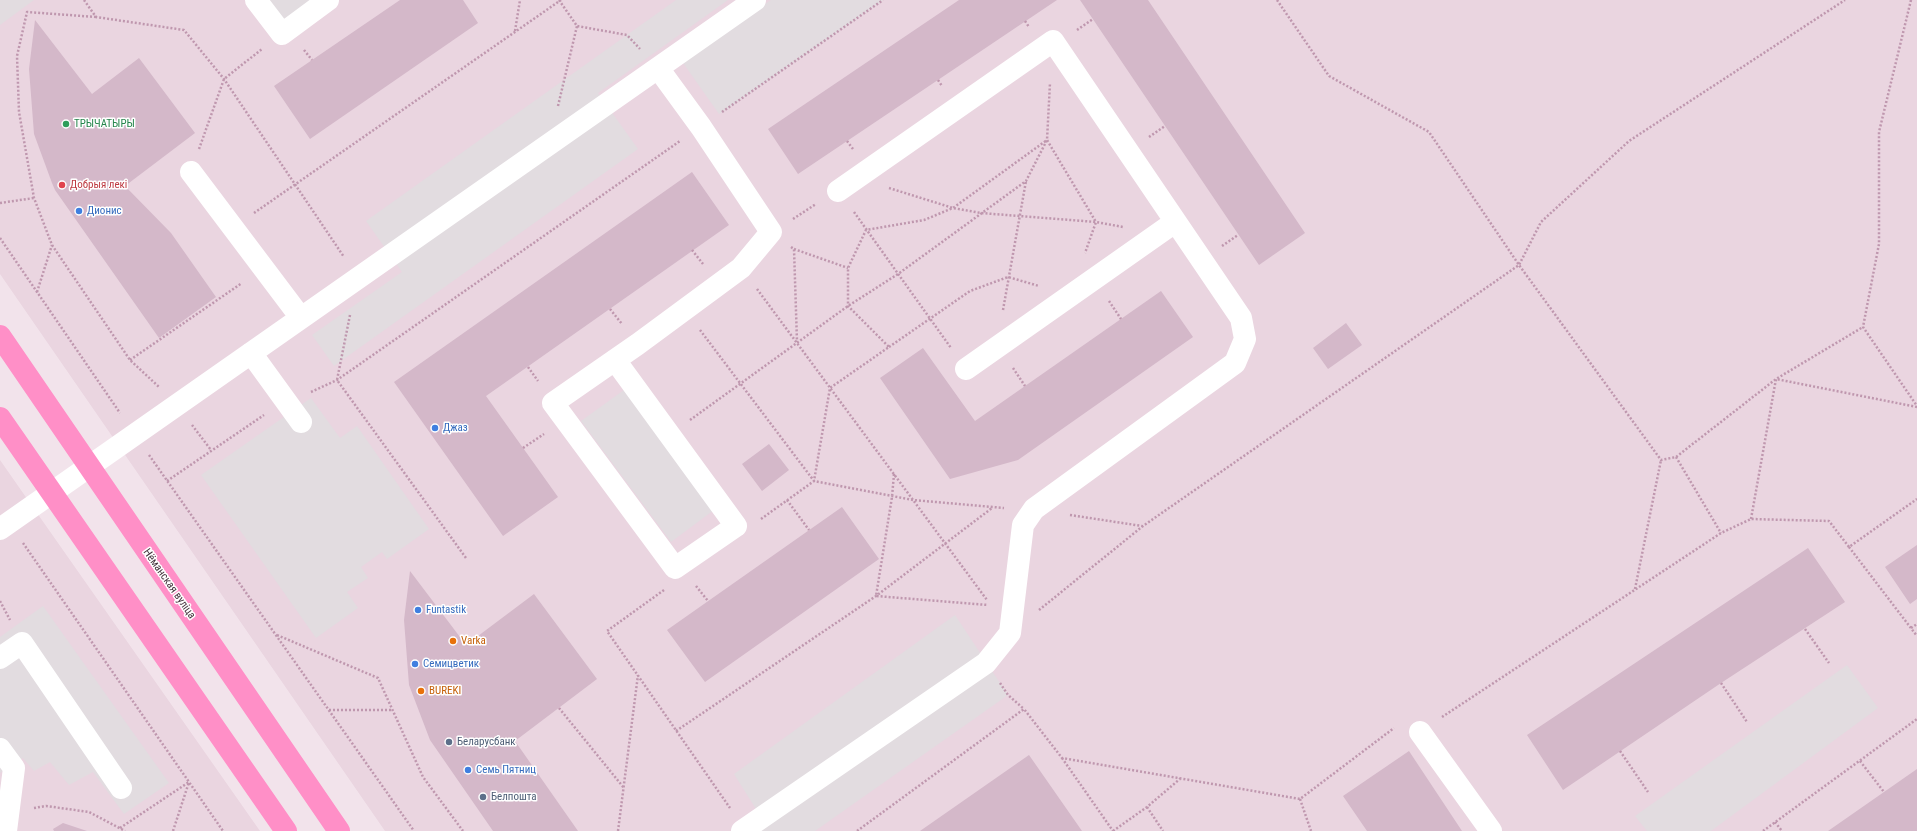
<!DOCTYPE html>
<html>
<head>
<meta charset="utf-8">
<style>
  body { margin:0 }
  canvas { display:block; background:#f2e3eb }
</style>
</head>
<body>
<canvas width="1917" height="831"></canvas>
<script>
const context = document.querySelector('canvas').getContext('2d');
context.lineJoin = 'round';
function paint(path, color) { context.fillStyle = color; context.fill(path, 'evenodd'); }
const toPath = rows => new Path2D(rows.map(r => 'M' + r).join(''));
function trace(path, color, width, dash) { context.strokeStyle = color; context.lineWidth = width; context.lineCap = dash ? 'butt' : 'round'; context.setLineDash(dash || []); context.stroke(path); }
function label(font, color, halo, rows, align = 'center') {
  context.font = font + ' "Roboto Condensed",sans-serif'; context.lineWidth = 3; context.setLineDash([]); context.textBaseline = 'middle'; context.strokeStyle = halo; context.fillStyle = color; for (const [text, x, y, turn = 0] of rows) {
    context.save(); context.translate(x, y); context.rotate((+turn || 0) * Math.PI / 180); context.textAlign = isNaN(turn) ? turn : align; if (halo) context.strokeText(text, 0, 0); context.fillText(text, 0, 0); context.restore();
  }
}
paint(toPath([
  [0,0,1917,0,1917,831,385,831,0,274],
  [0,460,37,513,260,831,0,831]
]), '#ead5e0');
paint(toPath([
  [0,0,34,0,0,25],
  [256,0,328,0,282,34],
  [676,0,728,0,598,93,638,149,334,366,312,335,402,272,366,221],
  [771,0,883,0,719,114,681,60],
  [624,390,714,510,671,542,581,421],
  [311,398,340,438,357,426,429,529,387,559,382,552,361,567,368,578,347,592,358,608,316,638,201,475],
  [43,606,169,783,124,814,93,772,69,785,50,762,34,771,23,758,0,773,0,637],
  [955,615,1008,695,815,831,742,831,761,817,734,774],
  [1847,665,1878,708,1711,831,1647,831,1635,816]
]), '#e2dce0');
paint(toPath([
  [400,0,463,0,478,23,310,139,274,86],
  [959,0,1057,0,798,174,768,129],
  [1080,0,1148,0,1305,233,1259,265],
  [35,20,92,94,139,58,195,133,125,186,171,233,216,297,159,338,55,190,52,183,34,134,29,69],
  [692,172,729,225,486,396,558,497,503,536,394,382],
  [1161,291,1193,337,1018,460,950,479,880,378,923,348,975,421],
  [1346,323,1362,345,1328,369,1313,348],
  [769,444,789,470,762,491,742,464],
  [842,507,879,559,705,682,667,630],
  [1917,545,1917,599,1910,604,1885,567],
  [1808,548,1845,602,1721,683,1563,790,1527,735],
  [410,571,466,645,534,594,597,679,515,741,578,831,493,831,430,740,409,685,404,620],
  [1409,751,1462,831,1367,831,1343,796],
  [1029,755,1082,831,920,831],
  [1917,769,1917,831,1828,831,1884,792],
  [63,823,87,831,54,831,53,829]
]), '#d4b8c9');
trace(toPath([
  [84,0,96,17,184,30,224,79,344,257],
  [559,0,577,26,627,35,640,49],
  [1277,0,1329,76,1429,132,1519,265,1661,460,1676,457,1776,379,1863,327],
  [1911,0,1879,132,1879,244,1863,327,1917,406],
  [96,17,27,12,17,56,19,112,34,198,52,245,130,360,159,387],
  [1025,21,1029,27],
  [1077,30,1093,19],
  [515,31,520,0],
  [304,50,312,60],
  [938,80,942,86],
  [558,106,577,26],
  [722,112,883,0],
  [1149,137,1165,126],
  [847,141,853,149],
  [199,149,224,79,262,49],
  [889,188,953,208,981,213,1096,222,1123,227],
  [0,203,34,198],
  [854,212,951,348],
  [254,213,561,0],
  [793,219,816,204],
  [0,238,120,413],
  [1222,246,1238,235],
  [791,247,794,249,797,342],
  [794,249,848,268],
  [692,250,703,264],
  [757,289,987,600],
  [37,292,52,245],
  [1109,301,1121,319],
  [610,309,622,324],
  [1003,310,1026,181],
  [350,315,337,380,466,558],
  [700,330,814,481,913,500,1004,508],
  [889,347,970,291,1008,277,1039,286],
  [130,360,242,283],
  [528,367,538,381],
  [1013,368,1025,386],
  [311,392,337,380,680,141],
  [690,420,848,306,898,274,1026,181,1047,140,1050,83],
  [192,425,211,450],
  [523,448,544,434],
  [149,455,414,831],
  [1676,457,1721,533],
  [894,474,892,497,876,596,988,605],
  [167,481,264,415],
  [787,500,809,530],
  [1070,515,1142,526],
  [761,519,814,481,830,388,889,347,848,306,848,268,866,230,924,220,953,208,1047,140,1096,222,1085,253],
  [1751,519,1776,379,1917,407],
  [23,543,223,831],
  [1849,547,1917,636],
  [696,586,708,601],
  [1635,589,1661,460],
  [664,590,607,631,730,808],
  [0,601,10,620],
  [1039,610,1143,526,1519,265,1541,222,1629,141,1845,0],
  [1911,628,1917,624],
  [1805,629,1829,663],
  [277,635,378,678,423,777,463,831],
  [1000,683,1008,695,1024,709],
  [1721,683,1747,722],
  [559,708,624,788],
  [329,710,392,710],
  [1442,717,1721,533,1751,519,1829,521,1849,547,1917,499],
  [676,731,876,596,992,508],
  [1620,751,1648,792],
  [1062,758,1113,831],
  [1860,761,1884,792],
  [1300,799,1311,831],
  [1147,807,1163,831],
  [34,808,46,806,89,812,125,831],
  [1775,822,1782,831],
  [120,828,189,782],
  [173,831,189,782],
  [618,831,638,675],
  [857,831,1024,709,1062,758,1300,799,1394,728],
  [1113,831,1147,807,1181,778],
  [1763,831,1917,719]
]), '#bf97ae', 2.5, [2, 2]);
trace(toPath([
  [256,0,282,34,328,0],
  [191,172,301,318],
  [251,353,301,422],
  [615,360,736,526,675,568,553,403,638,344,741,268,771,232,701,127,658,68],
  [966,369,1175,222],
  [0,529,755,0],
  [0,658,22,643,121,788],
  [1420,732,1491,831],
  [0,749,14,768,6,831],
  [742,831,986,663,1010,633,1023,525,1034,509,1235,363,1245,339,1241,318,1053,41,838,191]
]), '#fff', 22);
trace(toPath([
  [0,336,339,831],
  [0,418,286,831]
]), '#ff8fc7', 22);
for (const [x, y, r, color] of [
  [66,124,4,"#2e9e5b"],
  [62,185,4,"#e0444e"],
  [79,211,4,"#3f7fe0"],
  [435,428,4,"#3f7fe0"],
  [418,610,4,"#3f7fe0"],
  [453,641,4,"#e8710a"],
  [415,664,4,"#3f7fe0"],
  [421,691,4,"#e8710a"],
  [449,742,4,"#5c6f8a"],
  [468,770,4,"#3f7fe0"],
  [483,797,4,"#5c6f8a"]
]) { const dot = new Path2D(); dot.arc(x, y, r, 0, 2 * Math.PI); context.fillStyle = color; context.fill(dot); trace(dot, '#fff', 1.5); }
label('11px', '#27864d', '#fff', [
  ["ТРЫЧАТЫРЫ",74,124]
], 'left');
label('11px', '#be3a42', '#fff', [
  ["Добрыя лекі",70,185]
], 'left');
label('11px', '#366cbe', '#fff', [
  ["Дионис",87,211],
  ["Джаз",443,428],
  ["Funtastik",426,610],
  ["Семицветик",423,664],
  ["Семь Пятниц",476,770]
], 'left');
label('11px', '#44333d', '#fff', [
  ["Нёманская вуліца",169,584,55]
]);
label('11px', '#c56008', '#fff', [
  ["Varka",461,641],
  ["BUREKI",429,691]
], 'left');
label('11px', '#4e5e75', '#fff', [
  ["Беларусбанк",457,742],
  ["Белпошта",491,797]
], 'left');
</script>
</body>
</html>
